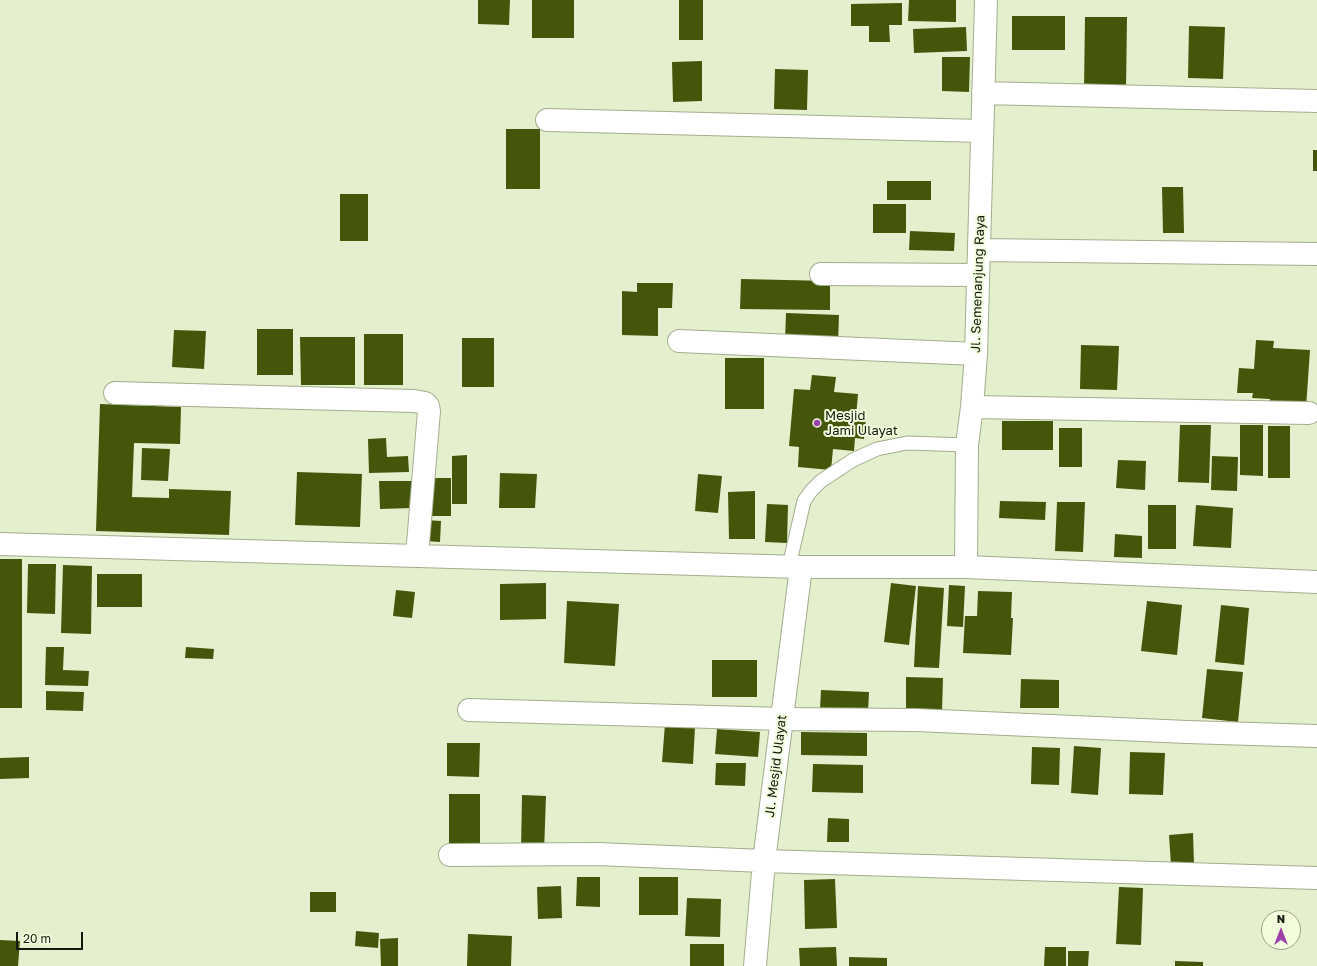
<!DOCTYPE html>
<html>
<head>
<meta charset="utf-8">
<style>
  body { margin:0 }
  #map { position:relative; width:1317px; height:966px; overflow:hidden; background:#e4efce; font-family:"Golos Text",sans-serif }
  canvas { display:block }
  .north { position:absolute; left:1261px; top:910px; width:40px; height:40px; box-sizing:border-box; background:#f1fddc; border:1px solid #99a189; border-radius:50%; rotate:0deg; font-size:11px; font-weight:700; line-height:16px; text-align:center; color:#14180d }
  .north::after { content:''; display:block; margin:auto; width:14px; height:18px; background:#9d40a9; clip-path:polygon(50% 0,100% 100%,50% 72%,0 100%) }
  .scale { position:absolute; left:16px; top:932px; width:67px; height:18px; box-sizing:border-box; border:2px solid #14180d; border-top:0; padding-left:5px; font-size:12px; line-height:14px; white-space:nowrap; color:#14180d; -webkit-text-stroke:3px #f1fddc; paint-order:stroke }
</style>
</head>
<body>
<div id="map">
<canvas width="1317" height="966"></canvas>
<div class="north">N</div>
<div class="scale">20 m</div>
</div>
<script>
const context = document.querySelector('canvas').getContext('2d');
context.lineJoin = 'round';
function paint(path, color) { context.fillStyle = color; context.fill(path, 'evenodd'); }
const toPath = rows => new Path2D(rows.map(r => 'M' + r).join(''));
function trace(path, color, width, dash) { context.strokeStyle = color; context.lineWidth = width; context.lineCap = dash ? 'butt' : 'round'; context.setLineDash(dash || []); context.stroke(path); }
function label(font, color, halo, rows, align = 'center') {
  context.font = font + ' "Golos Text",sans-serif'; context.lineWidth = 4; context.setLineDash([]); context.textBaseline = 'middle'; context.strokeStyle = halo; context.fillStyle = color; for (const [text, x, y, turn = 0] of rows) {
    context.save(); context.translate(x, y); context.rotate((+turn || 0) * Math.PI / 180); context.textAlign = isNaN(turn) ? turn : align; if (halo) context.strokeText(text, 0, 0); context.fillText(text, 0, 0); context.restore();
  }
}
paint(toPath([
  [478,0,510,0,509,25,478,24],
  [532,0,574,0,574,38,532,38],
  [679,0,703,0,703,40,679,40],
  [909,0,956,0,956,22,908,21],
  [902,3,902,25,889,25,890,42,869,42,869,26,851,26,851,4],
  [1012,16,1065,16,1065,50,1012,50],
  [1085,17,1127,17,1126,90,1084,89],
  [1189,26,1225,27,1223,79,1188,78],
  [966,27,967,51,914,53,913,29],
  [942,57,970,57,969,92,942,91],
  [702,61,702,101,673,102,672,62],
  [775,69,808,70,807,110,774,109],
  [506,129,540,129,540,189,506,189],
  [1313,150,1317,150,1317,171,1313,171],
  [887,181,931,181,931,200,887,200],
  [1162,187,1183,187,1184,233,1163,233],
  [340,194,368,194,368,241,340,241],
  [873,204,906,204,906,233,873,233],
  [910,231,955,233,954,251,909,250],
  [741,279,830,281,830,310,740,309],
  [637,283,673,283,672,308,658,308,658,336,622,335,622,291,637,292],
  [786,313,839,315,838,344,785,341],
  [257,329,293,329,293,375,257,375],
  [174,330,206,331,204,369,172,367],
  [364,334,403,334,403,385,364,385],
  [300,337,355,337,355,385,301,385],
  [462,338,494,338,494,387,462,387],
  [1256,340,1274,341,1273,348,1310,350,1306,408,1269,406,1270,399,1252,398,1253,393,1237,393,1239,368,1254,369],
  [1081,345,1119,346,1117,390,1080,389],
  [725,358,764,358,764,409,725,409],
  [812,375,836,377,834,392,858,394,856,417,866,418,864,439,855,438,854,451,833,449,831,470,798,467,799,447,789,446,794,389,810,390],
  [100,404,181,407,180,444,134,443,132,497,169,498,169,489,231,491,229,535,96,531],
  [1002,421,1053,421,1053,450,1002,450],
  [1180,425,1211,425,1209,483,1178,482],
  [1240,425,1263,425,1263,476,1240,475],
  [1268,426,1290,426,1290,478,1268,478],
  [1059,428,1082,428,1082,467,1059,467],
  [386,438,387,457,408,456,409,472,369,473,368,439],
  [142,448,170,449,168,481,141,480],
  [467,455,467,504,452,504,452,456],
  [1212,456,1238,457,1237,491,1211,490],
  [1118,460,1146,461,1145,490,1116,488],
  [297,472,362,474,360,527,295,525],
  [500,473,537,474,535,508,499,508],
  [698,474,722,476,718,513,695,511],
  [429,478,451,478,451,516,429,516],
  [379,481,412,481,412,508,380,509],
  [755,491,755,539,729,539,728,492],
  [1000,501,1046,502,1045,520,999,518],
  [1057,502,1085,502,1083,552,1055,551],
  [767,504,788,505,787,543,765,542],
  [1148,505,1176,505,1176,549,1148,549],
  [1196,505,1233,508,1231,548,1193,546],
  [425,520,441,521,440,542,425,541],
  [1115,534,1142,536,1142,558,1114,557],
  [0,559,22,559,22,708,0,708],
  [28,564,56,564,55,614,27,613],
  [63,565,92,566,91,634,61,633],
  [97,574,142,574,142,607,97,607],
  [546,583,546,619,500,620,500,584],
  [891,583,916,586,909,645,884,642],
  [949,585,965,586,963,627,947,626],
  [918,586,944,588,939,668,914,667],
  [396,590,415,592,412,618,393,616],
  [978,591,1012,592,1011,618,1013,618,1011,655,963,653,965,616,977,616],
  [567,601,619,604,615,666,564,663],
  [1147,601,1182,605,1177,655,1141,651],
  [1221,605,1249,608,1244,665,1215,662],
  [46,647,64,647,63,670,89,671,88,686,45,685],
  [186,647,214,649,213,659,185,658],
  [712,660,757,660,757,697,712,697],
  [1207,669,1243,672,1238,722,1202,718],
  [906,677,943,678,942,711,906,710],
  [1021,679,1059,680,1059,708,1020,708],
  [821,690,869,692,868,713,820,710],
  [46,691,84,692,83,711,46,710],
  [665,724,695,727,693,764,662,762],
  [717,729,760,732,758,757,715,754],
  [801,732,867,733,867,756,801,755],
  [447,743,480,743,479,777,447,776],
  [1074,746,1101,748,1098,795,1071,793],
  [1032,747,1060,748,1059,785,1031,784],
  [1130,752,1165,753,1163,795,1129,794],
  [29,757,29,778,0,779,0,758],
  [716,763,746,763,745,786,715,785],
  [813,764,863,765,863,793,812,792],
  [449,794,480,794,480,843,449,843],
  [522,795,546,796,544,852,521,851],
  [828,818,849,819,849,842,827,842],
  [1193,833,1194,864,1171,865,1169,835],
  [577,877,600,877,600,907,576,906],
  [639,877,678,877,678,915,639,915],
  [835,879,837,928,805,929,804,880],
  [561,886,562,918,538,919,537,887],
  [1119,887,1143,888,1141,945,1116,944],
  [310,892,336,892,336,912,310,912],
  [687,898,721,899,720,937,685,936],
  [356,931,379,933,378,948,355,946],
  [468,934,512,936,511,966,467,966],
  [398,938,398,966,381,966,380,939],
  [0,940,20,941,18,966,0,966],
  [690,944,724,944,724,966,690,966],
  [836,947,837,966,800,966,799,948],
  [1045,947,1066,947,1066,966,1044,966],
  [1068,951,1089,951,1088,966,1068,966],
  [849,957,887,958,887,966,849,966],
  [1175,961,1203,962,1203,966,1175,966]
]), '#44560a');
const lane = toPath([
  [789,566,804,501,811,491,821,481,853,460,877,449,907,443,967,445]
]);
const street = toPath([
  [983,93,1317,101],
  [547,120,982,131],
  [979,250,1317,254],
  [821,274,978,275],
  [679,341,976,354],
  [115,393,414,401,425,403,428,406,429,411,417,556],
  [972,407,1309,413],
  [0,544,801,567,966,567,1317,582],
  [966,567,967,445,972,407,976,354,986,0],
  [469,710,782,719,916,720,1187,732,1317,736],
  [450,855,597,854,764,861,1317,878],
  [755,966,764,861,801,567]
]);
trace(lane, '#a3ad8e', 15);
trace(street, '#a3ad8e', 24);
trace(lane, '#fff', 13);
trace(street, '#fff', 22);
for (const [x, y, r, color] of [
  [817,423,4,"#9d40a9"]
]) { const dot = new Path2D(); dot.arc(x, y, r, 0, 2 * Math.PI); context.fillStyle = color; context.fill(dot); trace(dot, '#f1fddc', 1.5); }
label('13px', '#14180d', '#f1fddc', [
  ["Jl. Semenanjung Raya",978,284,-88],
  ["Jl. Mesjid Ulayat",776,766,-83]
]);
label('13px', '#14180d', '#f1fddc', [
  ["Mesjid",825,416],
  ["Jami Ulayat",825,431]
], 'left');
</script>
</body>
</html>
